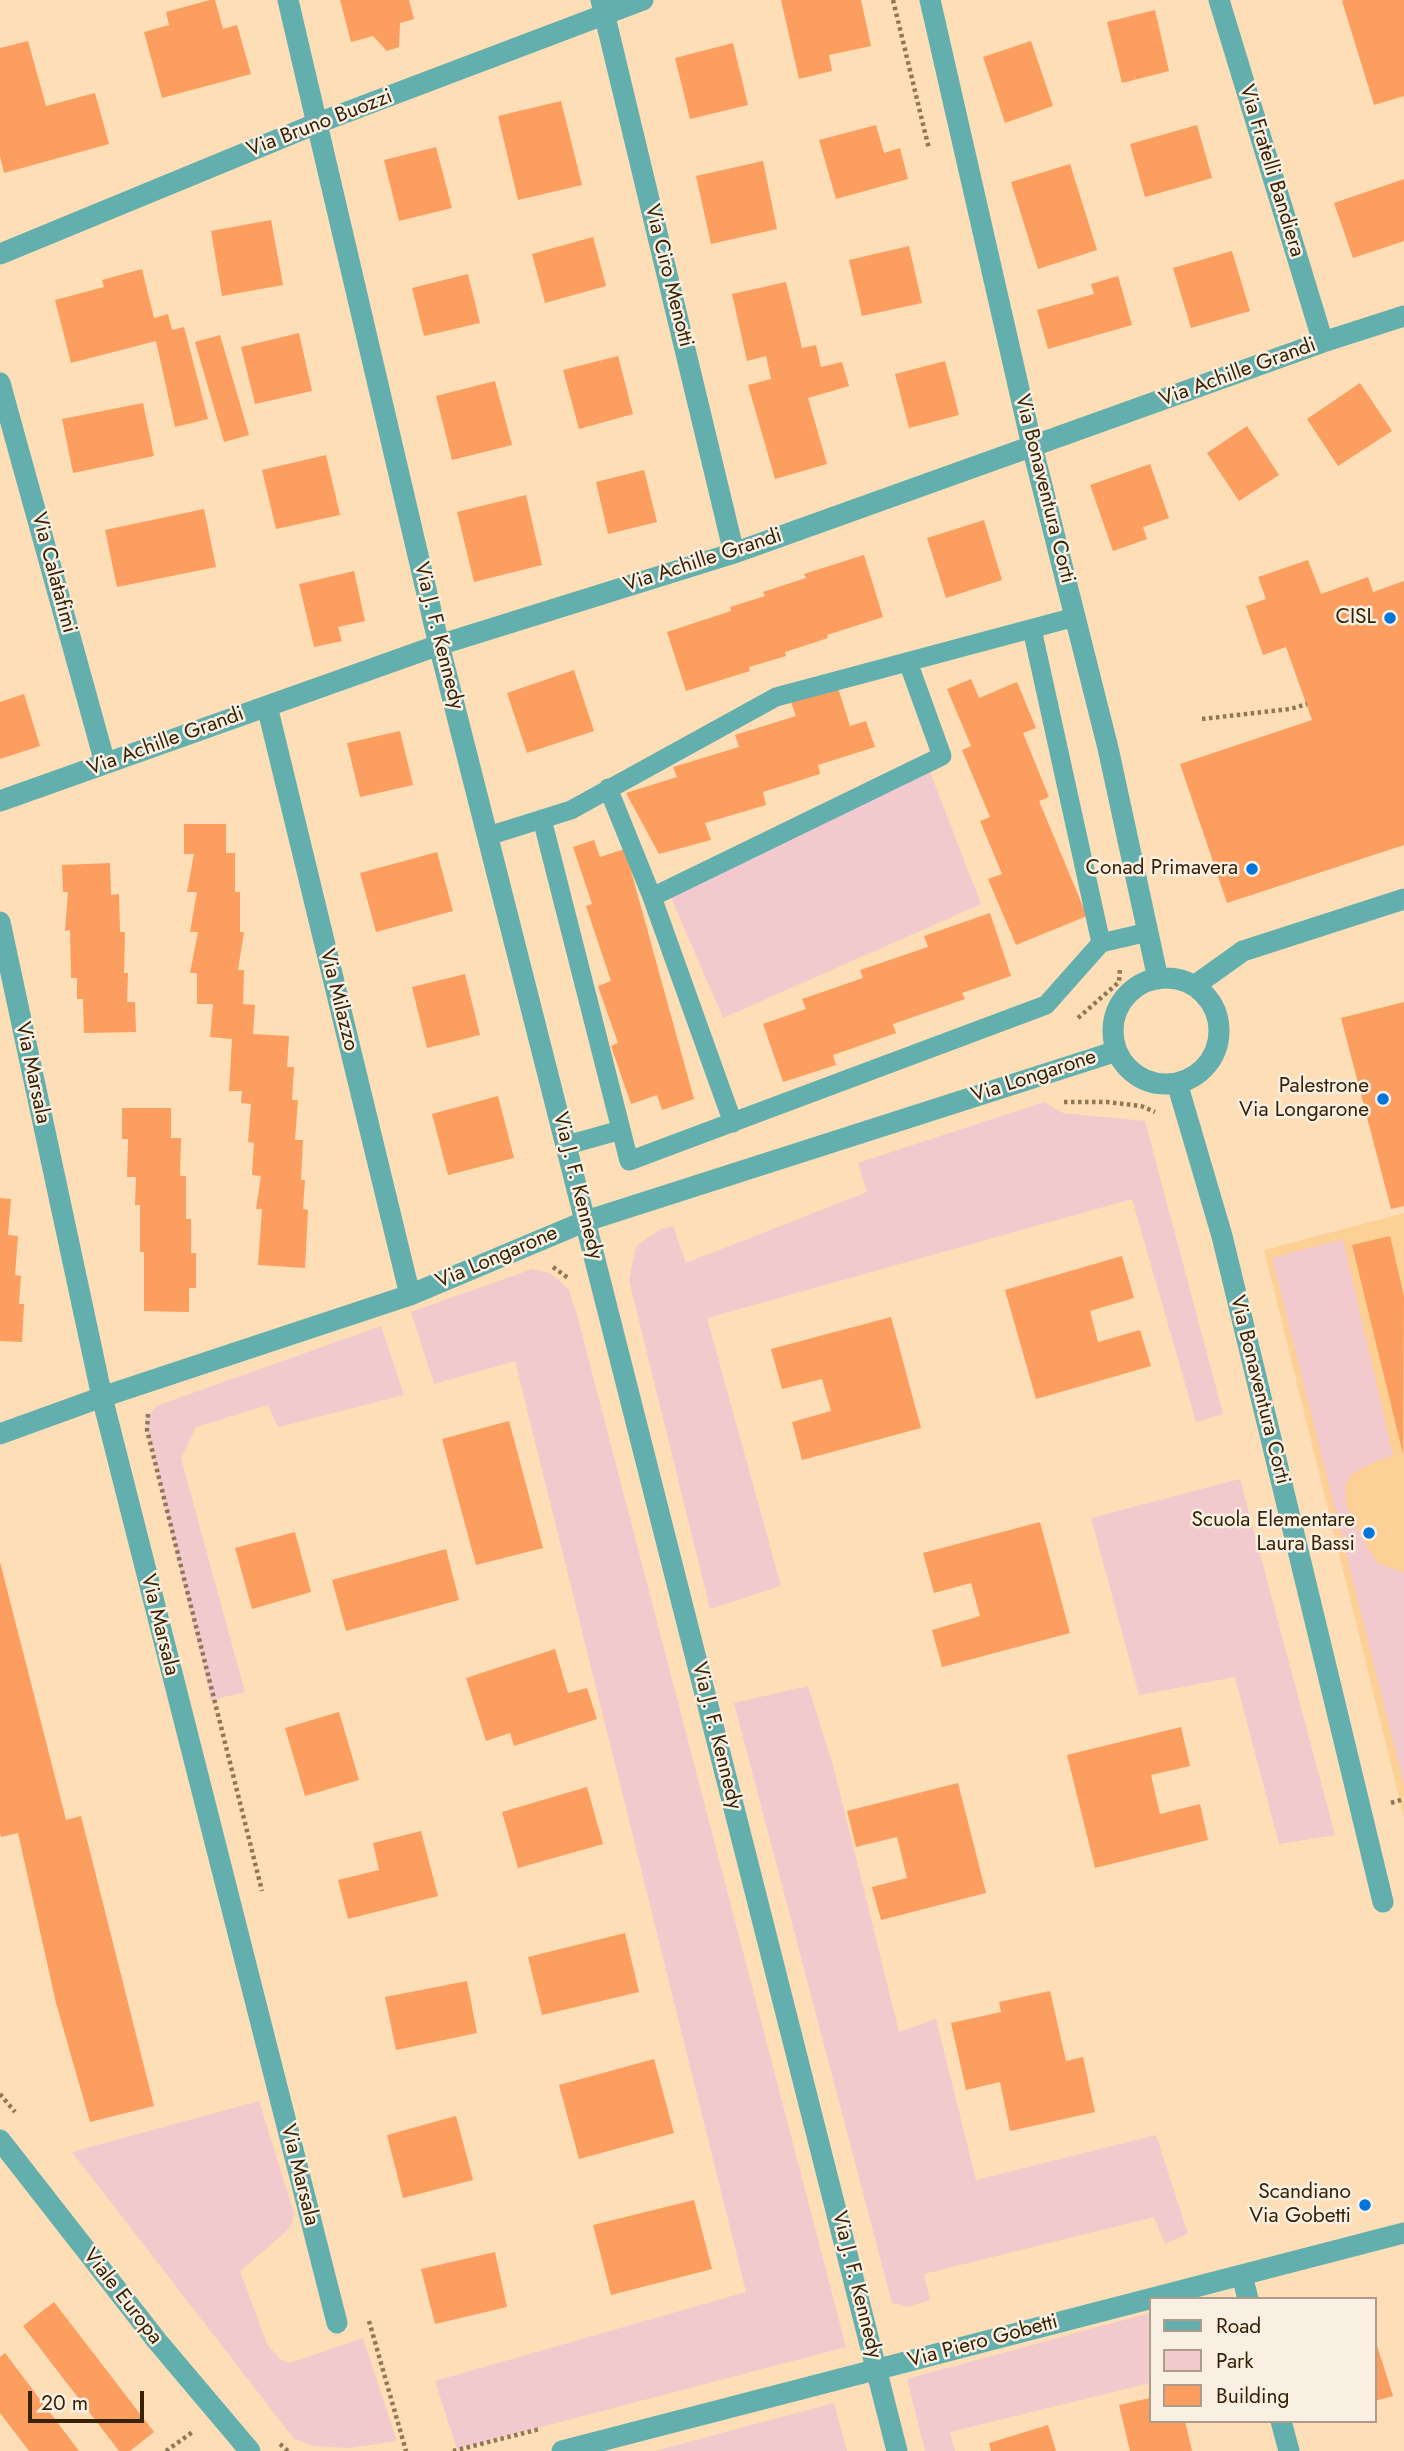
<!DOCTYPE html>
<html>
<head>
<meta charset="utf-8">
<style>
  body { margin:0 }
  #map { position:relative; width:1404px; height:2451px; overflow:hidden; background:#fddeb7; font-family:Jost,sans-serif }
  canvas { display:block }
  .legend { position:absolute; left:1149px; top:2297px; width:228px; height:126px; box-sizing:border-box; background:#f9efe2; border:2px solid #ab9d8a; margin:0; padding:9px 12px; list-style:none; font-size:21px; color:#362305 }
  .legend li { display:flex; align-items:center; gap:14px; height:35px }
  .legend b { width:35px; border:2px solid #ab9d8a }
  .scale { position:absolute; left:28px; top:2391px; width:116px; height:32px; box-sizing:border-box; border:4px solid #362305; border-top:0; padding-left:9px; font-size:21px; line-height:24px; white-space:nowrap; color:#362305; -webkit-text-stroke:5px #f9efe2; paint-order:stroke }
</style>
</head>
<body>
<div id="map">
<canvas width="1404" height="2451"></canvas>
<ul class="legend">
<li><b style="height:9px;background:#62afad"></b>Road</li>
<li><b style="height:19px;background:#f2c9cc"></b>Park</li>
<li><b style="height:19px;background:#fb9e5f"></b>Building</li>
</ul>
<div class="scale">20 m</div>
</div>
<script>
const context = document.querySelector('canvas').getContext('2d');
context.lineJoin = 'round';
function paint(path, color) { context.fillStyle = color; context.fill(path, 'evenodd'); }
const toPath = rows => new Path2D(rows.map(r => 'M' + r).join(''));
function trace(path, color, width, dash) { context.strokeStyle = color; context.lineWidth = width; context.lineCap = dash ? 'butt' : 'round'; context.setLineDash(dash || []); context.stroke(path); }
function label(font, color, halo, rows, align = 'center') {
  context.font = font + ' Jost,sans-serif'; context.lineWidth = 5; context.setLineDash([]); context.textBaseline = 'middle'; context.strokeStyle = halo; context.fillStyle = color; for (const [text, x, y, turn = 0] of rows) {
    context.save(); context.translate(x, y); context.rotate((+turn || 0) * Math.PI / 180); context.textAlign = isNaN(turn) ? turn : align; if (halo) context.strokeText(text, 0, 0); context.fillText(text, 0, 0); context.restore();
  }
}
paint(toPath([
  [1404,1213,1404,1817,1264,1250]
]), '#fdd095');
paint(toPath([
  [930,772,981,904,723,1018,670,895],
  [1044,1102,1063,1113,1145,1121,1223,1414,1196,1422,1132,1199,707,1318,781,1586,710,1609,629,1280,636,1246,661,1229,673,1226,686,1263,867,1192,858,1163],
  [1343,1239,1393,1456,1374,1462,1352,1474,1345,1487,1347,1507,1368,1549,1378,1563,1404,1573,1404,1785,1272,1258],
  [532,1269,550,1273,568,1288,576,1311,846,2347,457,2449,435,2381,746,2292,515,1361,434,1384,411,1312],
  [381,1326,404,1395,278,1427,268,1405,196,1427,181,1458,245,1692,211,1700,145,1420,156,1406],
  [1240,1479,1335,1835,1279,1844,1235,1677,1139,1695,1091,1518],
  [808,1686,833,1765,899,2032,936,2019,976,2180,1156,2135,1188,2234,1165,2244,1154,2217,924,2274,930,2300,907,2307,892,2303,734,1703],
  [259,2101,294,2213,289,2229,240,2271,267,2344,280,2359,290,2363,363,2338,397,2441,348,2448,315,2446,294,2439,72,2152],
  [1150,2313,1150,2383,950,2432,955,2451,925,2451,907,2379],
  [834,2403,847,2451,655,2451]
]), '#f2c9cc');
paint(toPath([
  [210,0,215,0,223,29,237,25,251,74,162,98,144,32,169,25,166,12],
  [340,0,409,0,414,19,400,23,399,47,387,51,373,36,351,42],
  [781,0,861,0,871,46,829,55,832,71,799,79],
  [1344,0,1404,0,1404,96,1374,105,1342,1],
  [1155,10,1169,71,1122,83,1107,22],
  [28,41,46,106,95,93,109,144,4,173,0,156,0,48],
  [1031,41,1053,106,1005,123,983,57],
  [733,43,748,105,690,119,675,58],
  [561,101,582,185,518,200,498,116],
  [876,125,884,153,900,148,908,179,836,199,819,140],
  [1197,125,1212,178,1145,197,1130,144],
  [436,147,452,208,399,221,384,160],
  [763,161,777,229,711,244,696,176],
  [1070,164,1097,250,1038,269,1011,182],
  [1404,179,1404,241,1353,258,1334,203],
  [271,220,283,285,222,296,211,231],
  [593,237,606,286,545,303,532,254],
  [909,246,922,303,862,316,849,260],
  [1232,251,1250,311,1191,328,1173,268],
  [142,269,154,318,168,314,172,330,184,327,208,419,175,427,156,341,71,363,55,300,104,287,102,280],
  [468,274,480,323,424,336,412,288],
  [1118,276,1132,325,1048,349,1037,310,1094,294,1091,284],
  [786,282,802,348,816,345,821,367,842,362,849,386,808,398,827,464,775,479,748,385,771,379,766,356,747,361,732,294],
  [299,333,312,391,255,404,241,347],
  [220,335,249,435,224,442,195,342],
  [618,356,633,414,579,429,563,370],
  [945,361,959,415,909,428,895,374],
  [495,381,512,445,452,460,436,396],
  [1360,383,1392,431,1338,466,1307,419],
  [143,403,154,456,73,473,62,419],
  [1247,426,1279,475,1239,501,1207,453],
  [326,455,340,515,276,529,262,470],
  [1150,464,1169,518,1143,527,1147,539,1113,551,1090,485],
  [644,470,657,522,608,534,596,482],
  [526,495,542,565,474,582,457,512],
  [204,509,216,567,117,587,105,530],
  [984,520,1002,580,946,598,927,538],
  [864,555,883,617,827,635,828,638,785,652,786,656,749,667,750,671,686,691,667,632,731,611,730,607,765,596,763,592,806,578,804,574],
  [1308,560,1321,594,1368,577,1373,592,1404,581,1404,845,1227,903,1180,764,1312,720,1286,647,1263,655,1246,606,1266,599,1258,577],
  [354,571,365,621,338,627,342,641,314,647,299,584],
  [574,670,594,731,527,753,507,693],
  [971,679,979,698,1017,682,1036,728,1023,733,1049,797,1039,801,1087,916,1016,945,988,879,1002,874,980,821,990,817,962,750,971,746,947,689],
  [838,688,850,726,866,721,875,747,818,765,820,774,763,792,766,805,705,823,711,840,659,854,626,793,677,777,673,767,739,747,735,735,796,716,791,702],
  [24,694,40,746,0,759,0,702],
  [400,731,413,785,360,797,347,743],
  [184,824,226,824,226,853,235,853,235,892,240,892,240,932,244,932,238,970,244,970,243,1004,255,1005,253,1034,289,1036,287,1067,294,1067,292,1100,298,1100,295,1140,303,1140,301,1180,305,1180,303,1209,308,1210,305,1268,258,1265,262,1209,256,1209,261,1176,252,1175,254,1143,248,1142,251,1104,241,1103,242,1091,229,1091,232,1039,210,1037,213,1004,197,1004,197,973,190,973,198,932,190,932,197,892,187,892,194,854,184,854],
  [594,840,600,857,625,849,694,1099,662,1110,657,1095,631,1104,611,1046,618,1043,598,986,611,981,586,906,592,904,573,847],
  [437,852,453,911,376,932,360,873],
  [110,863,111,895,119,894,120,932,125,932,124,973,128,973,127,1002,135,1002,136,1032,84,1033,83,999,77,999,77,978,71,978,70,930,65,931,68,892,63,892,62,865],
  [990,913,1011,976,962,993,965,999,893,1024,896,1033,833,1055,836,1065,783,1082,763,1024,806,1009,802,999,863,978,860,970,928,947,924,936],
  [465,974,480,1035,427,1048,412,987],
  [1404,1002,1404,1206,1391,1209,1341,1018],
  [498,1096,514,1158,448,1175,432,1114],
  [122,1108,171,1108,171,1138,181,1138,180,1176,186,1176,186,1219,191,1219,191,1253,196,1253,196,1288,189,1288,189,1312,144,1311,144,1252,140,1252,140,1205,135,1205,136,1177,127,1177,128,1139,122,1139],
  [0,1198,11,1199,8,1235,18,1236,15,1275,21,1276,19,1304,24,1304,22,1342,0,1341],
  [1390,1236,1404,1296,1403,1454,1352,1245],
  [1122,1256,1134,1298,1090,1311,1098,1342,1140,1330,1151,1366,1036,1399,1005,1290],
  [891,1317,921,1428,802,1460,792,1422,831,1411,822,1379,782,1389,771,1349],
  [509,1421,543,1548,476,1565,442,1439],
  [1040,1522,1070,1633,942,1667,932,1630,980,1616,971,1583,934,1593,923,1553],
  [295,1532,311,1592,252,1609,235,1548],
  [446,1549,459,1600,346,1631,332,1580],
  [0,1562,66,1820,81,1816,154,2106,90,2122,56,2003,18,1833,1,1837,0,1833],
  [555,1649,568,1693,587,1688,597,1719,514,1746,510,1733,486,1741,466,1678],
  [339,1712,359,1780,305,1796,285,1728],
  [1181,1727,1190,1766,1151,1775,1160,1814,1200,1804,1208,1840,1095,1868,1067,1755],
  [958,1783,986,1893,881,1920,872,1887,907,1878,897,1837,856,1847,847,1811],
  [587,1787,603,1844,518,1868,502,1812],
  [421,1831,438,1896,348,1919,338,1880,379,1870,373,1843],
  [625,1933,639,1992,542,2015,528,1957],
  [467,1981,477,2033,396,2050,385,1997],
  [1050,1991,1066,2061,1083,2057,1095,2112,1010,2131,1000,2082,966,2090,951,2023,1001,2012,999,2002],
  [654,2059,674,2133,579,2159,559,2085],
  [456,2116,473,2180,403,2198,387,2135],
  [694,2200,712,2269,611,2295,593,2225],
  [495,2252,507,2307,435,2324,421,2269],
  [54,2302,154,2432,130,2451,119,2451,23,2326],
  [1374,2336,1393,2396,1374,2401],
  [5,2353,79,2451,29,2451,0,2413,0,2357],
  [1150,2398,1150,2421,1185,2421,1192,2451,1130,2451,1119,2405],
  [1048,2425,1056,2451,991,2451,989,2443]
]), '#fb9e5f');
trace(toPath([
  [893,0,929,149],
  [1202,719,1290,709,1307,704],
  [1078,1018,1119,982,1120,968],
  [1064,1102,1107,1102,1141,1106,1155,1112],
  [553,1267,568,1278],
  [148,1414,147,1430,262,1891],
  [1391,1803,1404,1799],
  [0,2094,15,2112],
  [369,2321,406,2451],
  [280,2444,288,2451],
  [166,2451,194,2431],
  [453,2451,540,2429]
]), '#907856', 4.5, [3.5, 3.5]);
trace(toPath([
  [1032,629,1101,943],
  [608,788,652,897,733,1123],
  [542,819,629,1161,1046,1005,1101,943,1148,932],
  [488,836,571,810,776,697,1075,617],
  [652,897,942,756,908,662],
  [567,1145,621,1130]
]), '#62afad', 19);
trace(toPath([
  [288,0,439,645,897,2451],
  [601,0,734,553],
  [930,0,1032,446,1108,748,1158,979],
  [1219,0,1323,342],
  [0,254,318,123,643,0],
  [0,383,105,763],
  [267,706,410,1295],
  [0,801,439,645,734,553,1323,342,1404,316],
  [0,922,102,1397,337,2323],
  '1113 1031a53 53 0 1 1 106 0a53 53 0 1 1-106 0Z',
  [1194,986,1243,951,1404,899],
  [1177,1083,1222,1236,1383,1902],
  [0,1434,102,1397,410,1295,586,1221,1117,1051],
  [0,2140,157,2341,250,2451],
  [1242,2275,1248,2299],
  [1281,2421,1289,2451],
  [562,2451,1404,2233]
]), '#62afad', 21);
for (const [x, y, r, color] of [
  [1390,618,7,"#0076dd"],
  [1252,869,7,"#0076dd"],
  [1383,1099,7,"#0076dd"],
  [1369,1533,7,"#0076dd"],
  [1365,2205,7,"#0076dd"]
]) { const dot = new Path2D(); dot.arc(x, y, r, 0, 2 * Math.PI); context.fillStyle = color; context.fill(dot); trace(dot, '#f9efe2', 2.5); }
label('21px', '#362305', '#f9efe2', [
  ["Via Bruno Buozzi",320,124,-21],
  ["Via Fratelli Bandiera",1271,171,73],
  ["Via Ciro Menotti",668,276,76],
  ["Via Achille Grandi",1238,373,-20],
  ["Via Bonaventura Corti",1044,489,76],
  ["Via Achille Grandi",703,561,-18],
  ["Via Calatafimi",53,573,75],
  ["Via J. F. Kennedy",438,636,76],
  ["Via Achille Grandi",166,742,-20],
  ["Via Milazzo",338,1000,76],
  ["Via Marsala",32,1073,78],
  ["Via Longarone",1034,1077,-18],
  ["Via J. F. Kennedy",577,1186,76],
  ["Via Longarone",497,1258,-23],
  ["Via Bonaventura Corti",1259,1390,76],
  ["Via Marsala",159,1625,76],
  ["Via J. F. Kennedy",716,1736,76],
  ["Via Marsala",299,2175,76],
  ["Via J. F. Kennedy",856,2285,76],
  ["Viale Europa",122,2297,52],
  ["Via Piero Gobetti",983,2342,-15]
]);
label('21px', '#362305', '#f9efe2', [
  ["CISL",1376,618],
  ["Conad Primavera",1238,869],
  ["Palestrone",1369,1087],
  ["Via Longarone",1369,1111],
  ["Scuola Elementare",1355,1521],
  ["Laura Bassi",1355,1545],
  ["Scandiano",1351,2193],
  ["Via Gobetti",1351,2217]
], 'right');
</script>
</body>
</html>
